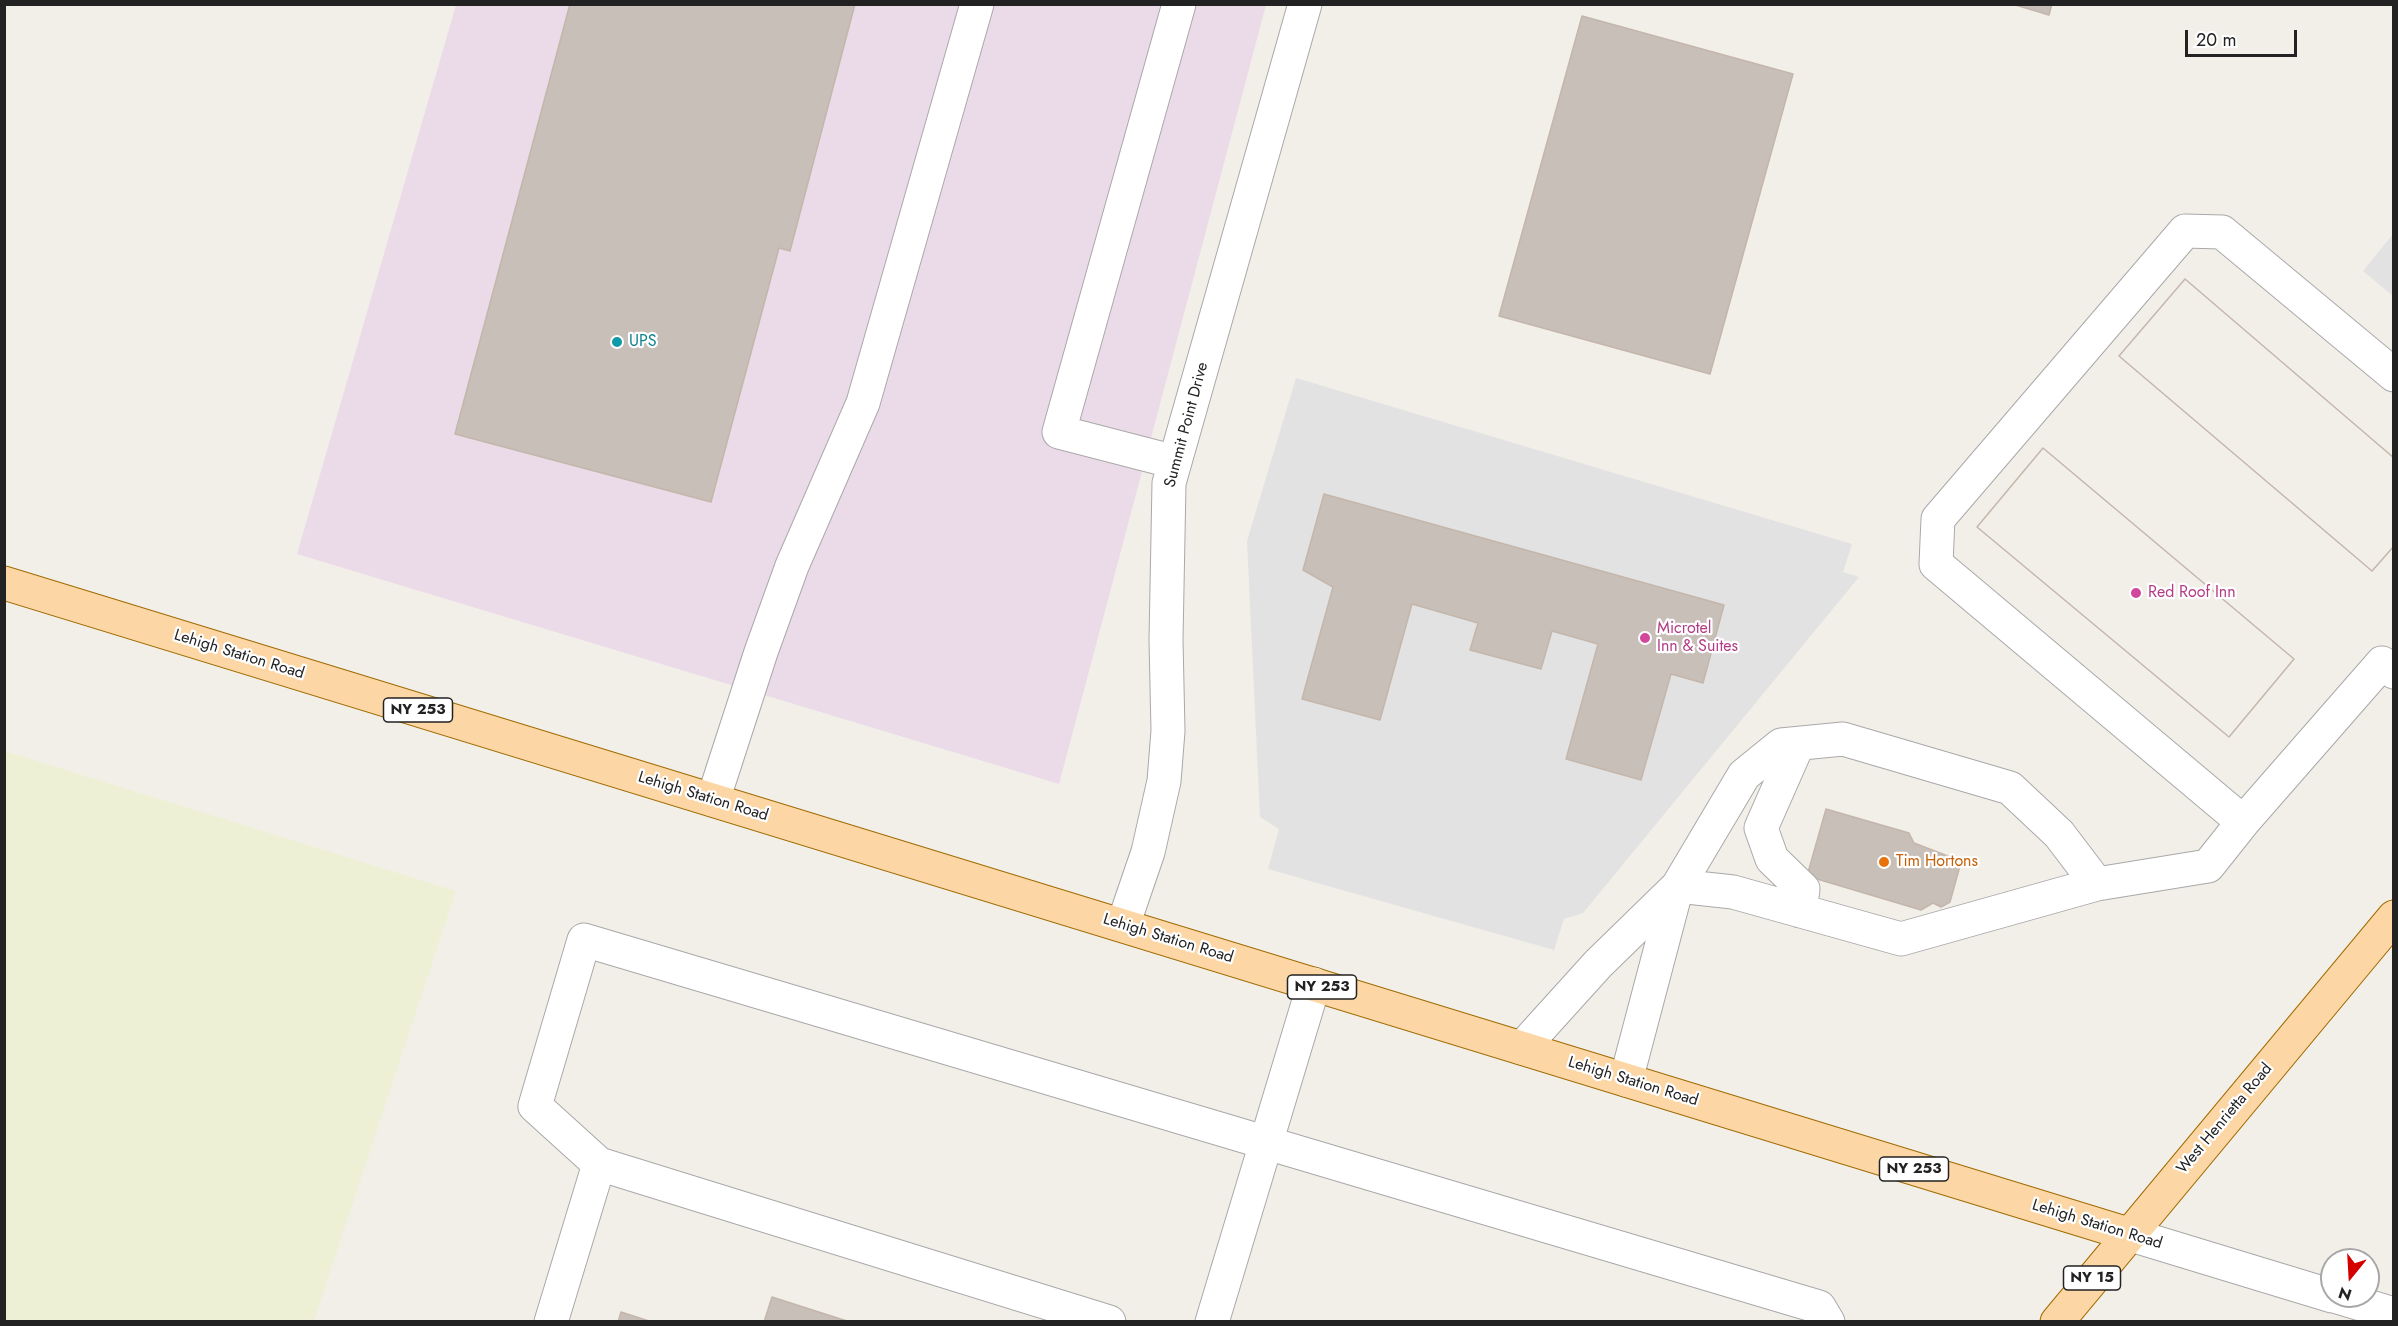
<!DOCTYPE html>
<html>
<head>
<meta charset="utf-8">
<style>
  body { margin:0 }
  #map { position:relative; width:2398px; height:1326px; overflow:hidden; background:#f2efe9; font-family:Jost,sans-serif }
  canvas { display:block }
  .frame { position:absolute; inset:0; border:6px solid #222; pointer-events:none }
  .north { position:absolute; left:2320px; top:1248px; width:60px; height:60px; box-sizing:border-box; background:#fff; border:2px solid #a7a7a7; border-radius:50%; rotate:198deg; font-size:16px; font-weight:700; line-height:24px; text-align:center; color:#222 }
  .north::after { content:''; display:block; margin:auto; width:21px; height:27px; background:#d40000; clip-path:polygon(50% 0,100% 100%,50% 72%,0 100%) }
  .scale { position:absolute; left:2185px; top:30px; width:112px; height:27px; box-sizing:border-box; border:3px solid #222; border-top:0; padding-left:8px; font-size:18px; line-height:21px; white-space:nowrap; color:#222; -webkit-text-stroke:4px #fff; paint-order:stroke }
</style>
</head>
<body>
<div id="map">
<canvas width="2398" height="1326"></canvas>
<div class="frame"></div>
<div class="north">N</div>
<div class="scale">20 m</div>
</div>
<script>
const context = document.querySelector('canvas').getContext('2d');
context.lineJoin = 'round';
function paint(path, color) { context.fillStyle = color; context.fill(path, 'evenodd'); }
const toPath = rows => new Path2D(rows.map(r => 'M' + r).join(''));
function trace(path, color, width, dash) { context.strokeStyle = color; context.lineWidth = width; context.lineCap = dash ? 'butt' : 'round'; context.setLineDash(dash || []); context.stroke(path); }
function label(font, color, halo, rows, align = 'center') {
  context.font = font + ' Jost,sans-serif'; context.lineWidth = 4.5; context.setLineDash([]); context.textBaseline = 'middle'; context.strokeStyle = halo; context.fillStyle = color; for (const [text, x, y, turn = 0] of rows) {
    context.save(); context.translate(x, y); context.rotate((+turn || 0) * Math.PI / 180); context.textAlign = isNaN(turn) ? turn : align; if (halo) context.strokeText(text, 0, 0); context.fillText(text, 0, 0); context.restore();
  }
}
paint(toPath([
  [456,5,1266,5,1059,784,297,554]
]), '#ebdbe8');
paint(toPath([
  [5,751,456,891,314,1321,5,1321]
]), '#eef0d5');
paint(toPath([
  [2393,234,2393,296,2363,271],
  [1296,378,1852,544,1843,572,1859,577,1583,913,1564,919,1554,950,1268,869,1279,829,1260,817,1247,541]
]), '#e2e2e2');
const building = toPath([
  [570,4,855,4,790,251,779,248,711,502,455,434,570,4],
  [2012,4,2052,4,2049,15,2012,4],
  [1582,16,1793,74,1710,374,1499,316,1582,16],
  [2185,279,2394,458,2394,546,2372,571,2119,356,2185,279],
  [2185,279,2394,458,2394,546,2372,571,2119,356,2185,279],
  [2043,448,2294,659,2229,737,1977,527,2043,448],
  [2043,448,2294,659,2229,737,1977,527,2043,448],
  [1324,494,1724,605,1703,683,1671,674,1641,780,1566,759,1598,644,1552,631,1541,669,1470,650,1478,623,1412,604,1380,720,1302,699,1333,587,1303,570,1324,494],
  [1826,809,1909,833,1914,843,1953,858,1960,866,1950,902,1941,907,1933,903,1921,910,1807,876,1826,809],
  [772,1297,850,1322,764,1322,772,1297],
  [621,1312,652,1322,618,1322,621,1312]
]);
paint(building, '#c7bfb8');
trace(building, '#c4b6ab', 1.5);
const minor = toPath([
  [2394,375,2222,232,2185,231,1938,519,1936,564,2243,822,2382,663,2394,672],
  [1175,462,1059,432,1179,4],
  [1798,744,1761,828,1772,859,1803,889,1800,911],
  [713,800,761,652,792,566,863,403,977,4],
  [1678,886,1733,892,1901,939,2097,884],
  [1123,925,1148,852,1164,781,1168,731,1166,640,1169,483,1305,4],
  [1522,1048,1598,964,1678,886,1744,775,1781,745,1843,739,2010,788,2059,834,2097,884,2208,866,2243,822],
  [1626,1080,1677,887],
  [599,1164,535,1106,584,940,1819,1307,1828,1322],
  [2128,1234,2332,1296],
  [2334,1296,2394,1314],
  [551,1322,599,1164,1109,1322],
  [1212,1322,1314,984]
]);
const major = toPath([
  [4,583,2128,1234],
  [2057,1322,2394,917]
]);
trace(minor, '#a9a9a9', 35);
trace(major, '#a06b00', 35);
trace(minor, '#fff', 33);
trace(major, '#fcd6a4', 33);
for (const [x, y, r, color] of [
  [617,342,6,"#0f9aa8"],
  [2136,593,6,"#d1479c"],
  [1645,638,6,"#d1479c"],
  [1884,862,6,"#e8710a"]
]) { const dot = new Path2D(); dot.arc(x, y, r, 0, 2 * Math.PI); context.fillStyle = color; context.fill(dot); trace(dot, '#fff', 2); }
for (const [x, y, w] of [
  [418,710,69],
  [1322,987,69],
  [1914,1169,69],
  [2092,1278,57]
]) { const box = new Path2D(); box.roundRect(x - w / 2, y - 12, w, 24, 4.5); context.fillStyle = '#fff'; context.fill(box); trace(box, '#222', 1.5); }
label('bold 15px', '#222', null, [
  ["NY 253",418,710],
  ["NY 253",1322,987],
  ["NY 253",1914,1169],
  ["NY 15",2092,1278]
]);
label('16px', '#0d838f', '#fff', [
  ["UPS",629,342]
], 'left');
label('16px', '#222', '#fff', [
  ["Summit Point Drive",1187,425,-75],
  ["Lehigh Station Road",239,655,17],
  ["Lehigh Station Road",703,797,17],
  ["Lehigh Station Road",1168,939,17],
  ["Lehigh Station Road",1633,1082,17],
  ["West Henrietta Road",2225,1119,-50],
  ["Lehigh Station Road",2097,1225,17]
]);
label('16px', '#b23c85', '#fff', [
  ["Red Roof Inn",2148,593],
  ["Microtel",1657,629],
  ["Inn & Suites",1657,647]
], 'left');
label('16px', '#c56008', '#fff', [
  ["Tim Hortons",1896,862]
], 'left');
</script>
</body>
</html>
